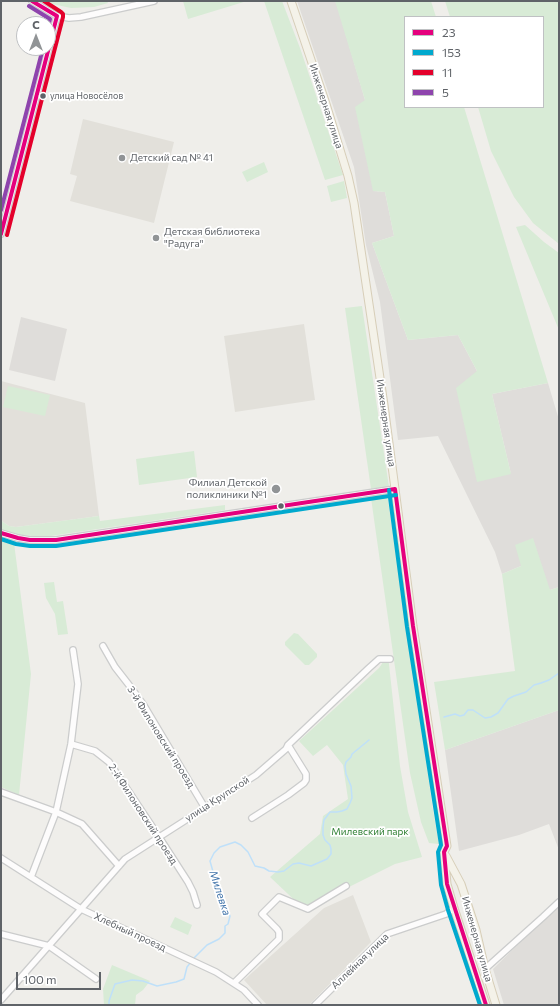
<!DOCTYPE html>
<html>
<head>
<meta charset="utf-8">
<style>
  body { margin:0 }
  #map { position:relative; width:560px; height:1006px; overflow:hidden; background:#efeeea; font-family:Commissioner,sans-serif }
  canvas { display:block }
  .frame { position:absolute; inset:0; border:2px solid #5f6368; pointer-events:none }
  .legend { position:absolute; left:404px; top:16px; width:140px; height:92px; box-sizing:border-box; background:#fff; border:1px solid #bfc1c3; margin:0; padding:5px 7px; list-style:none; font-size:12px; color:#5f6368 }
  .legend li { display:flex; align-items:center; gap:8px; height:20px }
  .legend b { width:20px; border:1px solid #bfc1c3 }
  .north { position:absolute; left:16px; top:16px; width:40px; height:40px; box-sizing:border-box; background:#fff; border:1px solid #bfc1c3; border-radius:50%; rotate:0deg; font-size:11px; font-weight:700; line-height:16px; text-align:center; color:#5f6368 }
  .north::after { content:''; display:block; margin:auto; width:14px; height:18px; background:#919496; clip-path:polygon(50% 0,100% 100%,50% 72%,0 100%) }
  .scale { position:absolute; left:16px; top:972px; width:85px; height:18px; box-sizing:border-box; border:2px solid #5f6368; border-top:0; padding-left:5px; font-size:12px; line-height:14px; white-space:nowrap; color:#5f6368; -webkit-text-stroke:3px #fff; paint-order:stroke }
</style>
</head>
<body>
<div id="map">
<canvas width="560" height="1006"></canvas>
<div class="frame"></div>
<ul class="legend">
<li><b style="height:5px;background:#e5007d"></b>23</li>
<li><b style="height:5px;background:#00a9ce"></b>153</li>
<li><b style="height:5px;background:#e4002b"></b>11</li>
<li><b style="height:5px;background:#8e44ad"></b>5</li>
</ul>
<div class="north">С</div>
<div class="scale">100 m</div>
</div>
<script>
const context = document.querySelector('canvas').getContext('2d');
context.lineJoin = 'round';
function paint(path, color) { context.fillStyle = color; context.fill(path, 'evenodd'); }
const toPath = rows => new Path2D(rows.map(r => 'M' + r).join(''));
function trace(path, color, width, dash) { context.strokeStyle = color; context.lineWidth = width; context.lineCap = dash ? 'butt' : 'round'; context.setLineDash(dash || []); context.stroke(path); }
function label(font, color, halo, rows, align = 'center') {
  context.font = font + ' Commissioner,sans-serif'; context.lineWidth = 3.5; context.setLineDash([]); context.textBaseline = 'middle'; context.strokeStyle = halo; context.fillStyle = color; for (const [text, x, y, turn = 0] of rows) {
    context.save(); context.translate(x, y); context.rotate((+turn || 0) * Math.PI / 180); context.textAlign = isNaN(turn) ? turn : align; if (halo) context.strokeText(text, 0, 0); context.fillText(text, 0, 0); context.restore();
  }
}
paint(toPath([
  [297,1,335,1,337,4,365,100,374,191,385,192,394,236,372,243,408,340,458,335,477,371,511,474,492,394,548,383,559,420,559,587,550,590,521,566,502,574,495,552,438,436,398,440,380,302,366,245,354,167],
  [21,317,67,329,55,381,9,370],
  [559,710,559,850,549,824,519,835,459,851,445,750],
  [559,904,559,1005,504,1005,493,969]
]), '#dfddda');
paint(toPath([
  [83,119,174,142,154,223,70,201,77,176,70,174],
  [304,324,315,400,235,412,224,336],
  [1,381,85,403,99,516,16,527,9,526,3,522,1,519],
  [353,895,371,942,309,1005,267,1005,244,980,324,908]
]), '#e2e0da');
paint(toPath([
  [47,1,107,1,108,3,94,7,71,8,52,4],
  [183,1,247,1,188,19],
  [264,1,282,1,300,48,343,175,325,180],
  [335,1,431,1,436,17,405,17,405,107,464,107,548,383,492,394,511,474,477,482,456,388,477,371,458,335,408,340,372,243,394,236,385,192,373,191,355,107,365,100],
  [445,1,559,1,559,244,533,223,514,197,491,151,478,107,543,107,543,17,450,17],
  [264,162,268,172,247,182,242,172],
  [344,181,347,198,331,202,327,186],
  [525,225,544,242,559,253,559,330,516,227],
  [362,306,389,487,371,489,345,308],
  [8,386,50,395,45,416,3,407],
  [194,451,197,477,139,485,136,459],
  [385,491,387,494,412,655,432,804,439,844,429,843,421,822,410,773,406,745,371,498,374,493],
  [225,505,225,510,51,536,32,536,15,534,1,530,1,519,3,522,9,526,16,527,99,516,100,521],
  [533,538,550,590,559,587,559,710,445,750,434,682,515,671,502,574,521,566,515,545],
  [1,539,14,543,31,674,19,795,1,787],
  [54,582,57,602,63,601,68,634,58,635,55,614,46,598,44,583],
  [294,633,298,634,317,654,317,657,309,665,305,665,285,645,285,642],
  [388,655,400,766,408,812,422,857,395,864,323,900,306,911,270,877,320,834,323,816,348,799,343,765,327,745,313,756,299,741,379,668],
  [175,917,192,925,188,935,170,927],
  [112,965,150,981,143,990,136,995,135,1005,104,1005,103,989]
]), '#d8ebd6');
trace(toPath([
  [444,717,455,714,460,716,464,715,468,710,473,710,485,718,491,717,498,713,508,699,514,696,526,692,534,685,541,683,549,680,559,673],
  [193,959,207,945,219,939,225,933,225,926,228,924,230,916,219,893,210,861,214,853,220,847,235,842,241,845,248,852,255,866,264,868,269,871,278,872,284,871,293,864,299,863,311,866,327,859,331,854,331,849,330,845,325,840,323,835,323,827,324,820,330,812,337,812,342,811,347,809,350,803,352,798,351,786,346,774,345,766,346,762,351,757,352,754,369,740],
  [109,1005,109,1001,115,984,132,980,143,981,157,986,176,982,184,979,187,967,191,962]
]), '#bfe0f9', 1.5);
const minor = toPath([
  [32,1,57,16,69,18,81,17,154,1],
  [1,234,57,16],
  [1,533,18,538,30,540,56,540,395,489],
  [103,646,115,667,129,685,143,704,205,808],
  [71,744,95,751,109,762,159,837,188,882,193,892,197,905],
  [1,792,56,812,82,824,119,866],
  [252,818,288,795,304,783,306,780,306,774,288,745],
  [1,858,81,909,216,972,244,990,258,1005],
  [31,877,56,812,71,744,78,684,73,650],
  [1,934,49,946,96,979],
  [485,969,543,917,559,902],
  [234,983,279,939,279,932,277,929,262,914,279,897,308,909,346,886],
  [1,1000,125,859,256,775,286,749,288,745,369,668,379,659,390,659],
  [315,1005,387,934,446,914,454,908]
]);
const major = toPath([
  [291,1,326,104,348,176,354,203,384,405,413,626,447,846,444,852,447,884,454,908,486,1005],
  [446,856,461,884,476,930,485,969,496,1005]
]);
trace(minor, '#cbcccc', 8);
trace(major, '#d7ceb8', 9);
trace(minor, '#fdfcfc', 5.5);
trace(major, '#f4f2e9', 7);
trace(toPath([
  [1,234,57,16,32,1],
  [395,489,413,626,447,846,444,852,447,884,486,1005],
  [1,533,18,538,30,540,56,540,395,489]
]), '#e5007d', 4);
trace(toPath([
  [389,490,407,627,441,845,438,852,441,885,448,910,480,1005],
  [1,539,16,544,30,546,56,546,396,495]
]), '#00a9ce', 4);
trace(toPath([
  [7,235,63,17,63,14,61,12,44,1]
]), '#e4002b', 4);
trace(toPath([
  [29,6,50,19,48,27],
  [1,210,43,48]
]), '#8e44ad', 4);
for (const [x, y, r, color] of [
  [43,96,3.5,"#5f6368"],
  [122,158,4,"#919496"],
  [156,238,4,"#919496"],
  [276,489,5,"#919496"],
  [281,506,3.5,"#5f6368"]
]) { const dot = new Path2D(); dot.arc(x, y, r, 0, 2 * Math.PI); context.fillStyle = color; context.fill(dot); trace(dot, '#fff', 1.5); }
label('9px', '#5f6368', '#fff', [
  ["улица Новосёлов",50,96]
], 'left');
label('10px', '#5f6368', '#fff', [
  ["Инженерная улица",326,106,72],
  ["Инженерная улица",386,423,82],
  ["3-й Филоновский проезд",161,737,58],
  ["улица Крупской",217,799,-33],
  ["2-й Филоновский проезд",143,814,57],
  ["Хлебный проезд",130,932,25],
  ["Инженерная улица",477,939,74],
  ["Аллейная улица",360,961,-44]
]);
label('10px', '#5f6368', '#fff', [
  ["Детский сад № 41",130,158],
  ["Детская библиотека",164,232],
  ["\"Радуга\"",164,244],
  ["Филиал Детской",267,483,"right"],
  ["поликлиники №1",267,495,"right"]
], 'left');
label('10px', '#348238', '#fff', [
  ["Милевский парк",370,832]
]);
label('italic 11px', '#4174aa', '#fff', [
  ["Милевка",220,893,72]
]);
</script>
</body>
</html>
